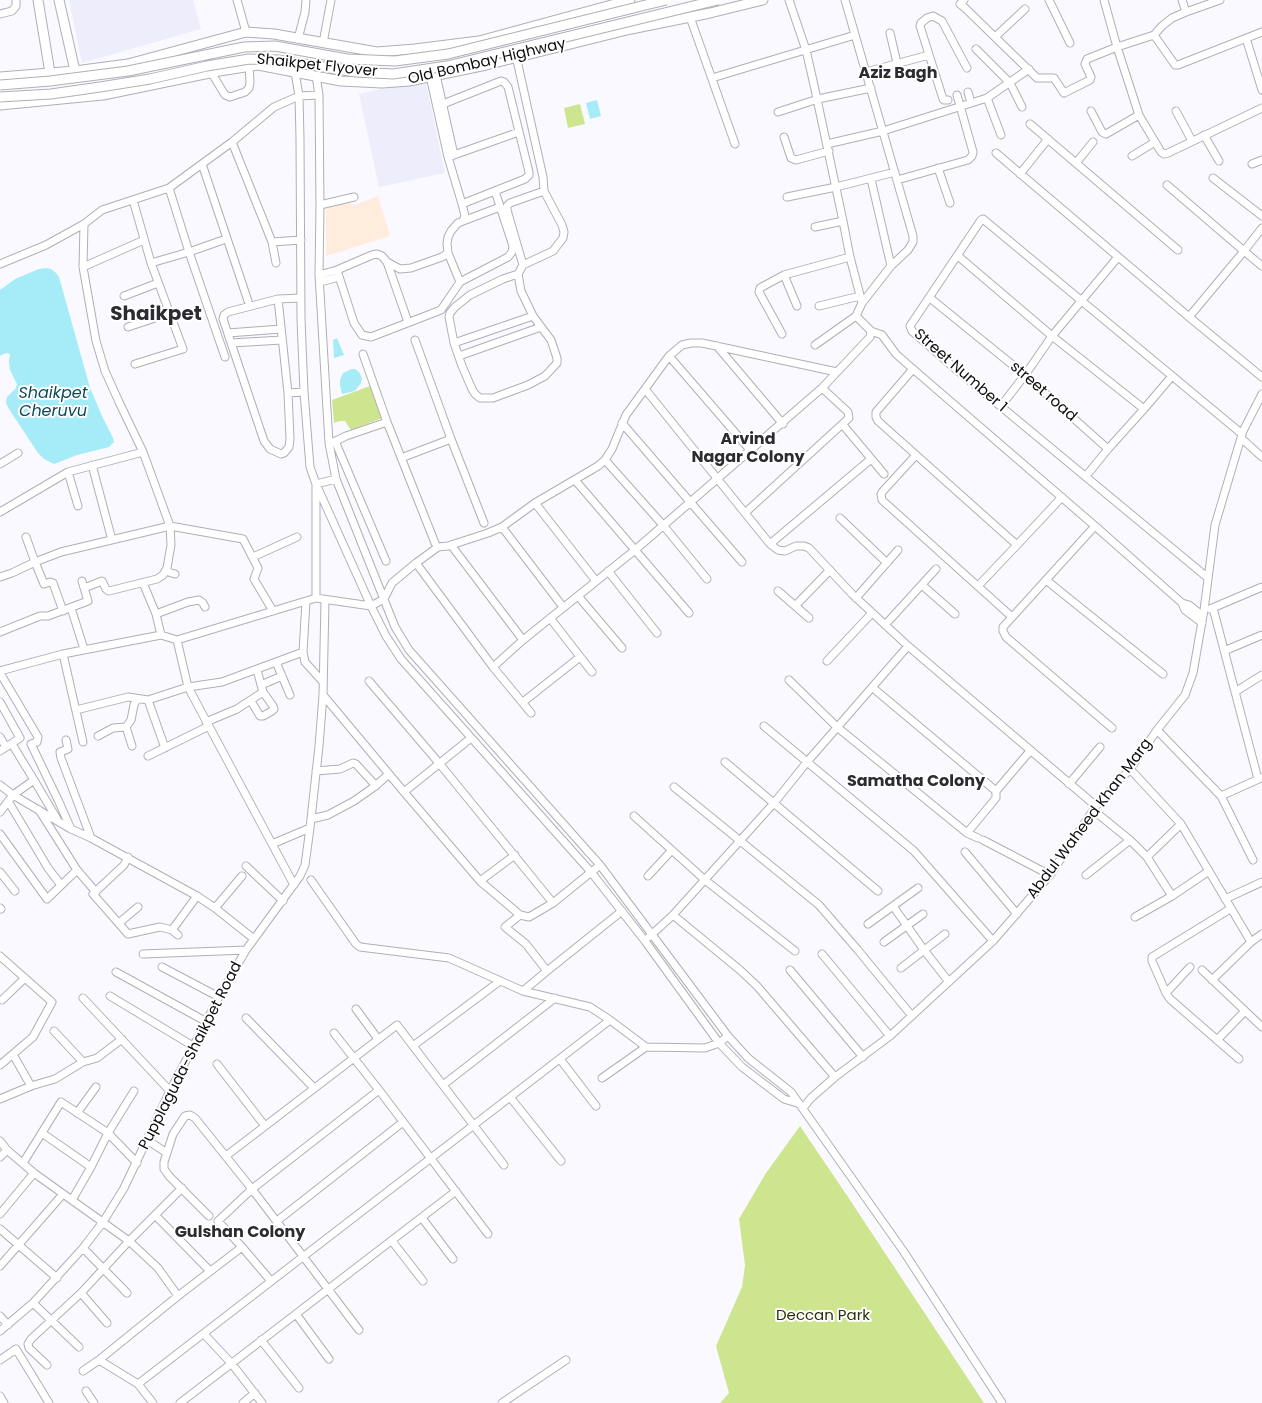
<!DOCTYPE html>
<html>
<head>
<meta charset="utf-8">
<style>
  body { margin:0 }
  canvas { display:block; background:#f9f9ff }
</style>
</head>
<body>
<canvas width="1262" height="1403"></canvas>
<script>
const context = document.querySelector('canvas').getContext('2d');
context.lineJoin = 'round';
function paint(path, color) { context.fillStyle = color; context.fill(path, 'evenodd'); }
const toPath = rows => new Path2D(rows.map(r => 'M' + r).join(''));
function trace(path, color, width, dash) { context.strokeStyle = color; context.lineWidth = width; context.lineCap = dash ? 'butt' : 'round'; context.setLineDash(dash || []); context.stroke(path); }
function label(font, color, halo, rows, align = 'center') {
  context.font = font + ' Poppins,sans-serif'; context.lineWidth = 4; context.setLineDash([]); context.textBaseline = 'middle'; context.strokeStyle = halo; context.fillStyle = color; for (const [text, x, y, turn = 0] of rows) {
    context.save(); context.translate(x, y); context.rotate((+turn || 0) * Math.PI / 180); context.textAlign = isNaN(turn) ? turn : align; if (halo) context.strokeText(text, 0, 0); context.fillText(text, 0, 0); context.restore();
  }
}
paint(toPath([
  [69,0,193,0,201,29,82,63],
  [425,79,445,173,379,187,359,94]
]), '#ededfb');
paint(toPath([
  [378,196,390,236,326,256,326,206,349,199,352,206]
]), '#ffecdc');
paint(toPath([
  [580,104,585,124,568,128,564,108],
  [370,386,382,418,351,430,345,421,340,421,334,423,332,400],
  [800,1126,848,1197,984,1403,720,1403,729,1393,716,1346,742,1287,745,1265,739,1219,766,1173]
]), '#cee590');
paint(toPath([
  [597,100,601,116,590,119,586,103],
  [46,268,51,269,56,273,59,277,90,388,103,418,113,438,114,442,109,447,77,455,54,464,44,459,38,453,9,409,6,403,7,397,16,388,17,384,10,370,9,361,10,354,6,353,0,356,0,290,15,279,39,269],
  [337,338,344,355,334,358,333,340],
  [352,369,355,369,359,372,362,378,361,383,355,391,342,394,340,385,340,380,343,373]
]), '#a5ebf8');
const minor = toPath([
  [237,0,246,32],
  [789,0,806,50,814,85,843,221,850,257,862,303],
  [964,0,960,4,965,8,1037,78,1054,78,1064,93,1090,80,1091,77,1085,64,1087,59,1117,47,1154,35,1162,26,1172,18,1186,12,1220,0],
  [1049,0,1070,43],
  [1104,0,1117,47,1139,115,1161,152,1164,154,1168,153,1262,108],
  [1182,0,1186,12],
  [0,14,12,11,16,6,16,0],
  [690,17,735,144],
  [890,33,897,63],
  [1154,35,1173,62,1175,65,1178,65,1262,32],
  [995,37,1025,9],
  [1246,38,1262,90],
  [298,39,305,12,306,0],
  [323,43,331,0],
  [976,49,1010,83,1022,107],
  [516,56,543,177,544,191,562,225,564,232,563,238,553,251,523,265,518,274,521,291,533,316,551,340,557,358,557,363,545,376,528,385,493,398,480,398,475,394,472,389,462,366,454,343,449,317,450,313,455,307,470,295,503,279,518,274],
  [211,72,225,95,230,97,245,92,249,88,250,82,249,66],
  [295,72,299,96,300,139,301,319,304,392,310,467,316,484,371,606,386,636,401,659,591,872,645,941,719,1043,742,1067,784,1099,797,1103],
  [866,72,929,55],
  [436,75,454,155],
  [316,76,319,95,320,205,319,275,329,443,336,479,395,627,409,650,600,865,728,1036,748,1058,791,1092,904,1252,1002,1403],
  [430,76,448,157,462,204,525,179,529,175,529,172,508,87,504,82,501,81,443,104],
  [712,78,855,35],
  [968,92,971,103],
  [987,98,1001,135],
  [948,100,944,100,943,99,920,26,921,23,927,18,933,16,942,21,967,68],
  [1091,111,1102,132,1106,134,1139,115],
  [1176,111,1192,141],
  [778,112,818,99,871,88],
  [1030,124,1178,250],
  [1204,135,1219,161],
  [784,137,791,158,796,160,829,151],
  [232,142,272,242,301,240],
  [827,144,883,131,987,98,1029,69],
  [996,153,1189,317,1262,377],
  [451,156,519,132],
  [1132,156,1155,142],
  [1076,163,1093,142],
  [202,164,248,301],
  [1252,164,1262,160],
  [938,168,950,203],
  [1020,174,1048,139],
  [1213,178,1262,216],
  [871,179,891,266],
  [897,180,968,160,972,156,973,152,957,95],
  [1167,185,1244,251,1262,228],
  [169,188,189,252,225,357],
  [787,197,836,187,895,172],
  [133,200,151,263,183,349,135,364],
  [320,205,354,197],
  [463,221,500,207],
  [815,227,843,221],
  [272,242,276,263],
  [448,253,460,282],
  [387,262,408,322],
  [151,263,189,252,226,239],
  [0,264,46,245,84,224,102,210,169,188,232,142,274,107,299,96,319,95],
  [523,265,507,210,507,206,510,203,544,191],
  [83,267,144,240],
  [337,270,354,323,362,335,371,337,441,310,460,282,508,257,512,252,513,246,495,191],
  [319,275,337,270,372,255,377,254,382,256,387,262,400,269,411,268,442,257,448,253,447,244,448,237,451,231,458,223,463,221,465,216,462,204],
  [784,275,797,306],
  [320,282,339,277],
  [124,296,158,283],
  [930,298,1025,375,1108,449,1144,409,1052,336,958,256],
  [278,299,288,393,290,439,289,447,284,453,281,454,270,449,264,441,223,319,224,315,228,312,278,299],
  [278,299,301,298],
  [819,306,860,296],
  [1189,317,1244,251,1262,266],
  [128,327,170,313],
  [871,331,882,335,896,354,913,369,1095,526,1182,603,1189,605,1203,616],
  [228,333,281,329],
  [782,334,759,292,760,288,784,275,850,257],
  [415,340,451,439,484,523],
  [231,343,282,340],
  [454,343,533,316],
  [815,345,856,316,862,303,891,266,908,250,913,242,913,236,845,0],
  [717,346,783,424],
  [363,354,387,422,435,543],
  [459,356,541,327],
  [669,356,751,451],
  [913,369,876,412,876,417,878,421,1017,545,978,586],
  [645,389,770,544,778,550,785,551,796,546,804,546,809,548,852,594,908,646,1096,806],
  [288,393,304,392],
  [1001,406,1025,375,1052,336,1118,257],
  [1144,409,1172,376],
  [622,423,742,562],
  [843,425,884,474],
  [1241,438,1262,457],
  [338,440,346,436,387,422],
  [335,441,386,561],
  [916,455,883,491,881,494,882,500,1012,617],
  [401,458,451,439],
  [605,460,663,525,707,579],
  [0,464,18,453],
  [92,465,112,540],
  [68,472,78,506],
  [1086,476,1108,449],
  [575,480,689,613],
  [535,503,596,581],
  [0,512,68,472,143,452],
  [746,512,849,418,848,412,822,388],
  [840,518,887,563],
  [1095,526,1005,625,1003,627,1003,631,1006,637,1112,728],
  [502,527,563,607],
  [26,537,35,562,61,552,170,526,243,539,258,568,254,579,273,611],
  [770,544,871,459],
  [451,545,523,640],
  [1017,545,1062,497],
  [253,557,297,537],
  [416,563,493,667,531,713],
  [165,571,175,574],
  [608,571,657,633],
  [0,577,12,573,35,562,44,584,50,582,53,583,63,611],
  [1208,578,958,371,912,331,910,326,981,220,983,219,1242,434],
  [1046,580,1163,674],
  [143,583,156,614,161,635],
  [922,585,955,614],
  [84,588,102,581,106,589,109,591,157,579,163,575,167,568,171,545,170,526,143,452,119,402,105,371,96,341,83,267,84,224],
  [778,591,809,618],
  [578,596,622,648],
  [316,598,316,484,336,479],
  [856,598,898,550],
  [306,601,303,652,305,662,323,682],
  [1182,603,1185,610,1202,623],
  [371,606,384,599,392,583,416,563,438,547,448,546,488,533,502,527,535,503,598,466,605,460,612,449,626,415,669,356,682,345,691,343,702,343,837,372],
  [795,606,830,570],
  [71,608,84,649],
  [1213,608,1258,779],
  [1210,609,1262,587],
  [156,614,188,602,199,600,203,603,205,607],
  [550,618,592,672],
  [885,625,936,569],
  [0,632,40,616,48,616,88,601,82,581],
  [177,640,188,687,294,885],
  [1224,651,1262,635],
  [63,654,83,742],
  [827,661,872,613],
  [276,662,290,695],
  [493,667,523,640,635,550,822,388,870,337,871,331,856,316],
  [0,671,63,654,161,635,177,640,316,598,371,606],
  [0,673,38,737,37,742,31,744,59,802,71,829],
  [789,680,837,727,967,833,978,838],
  [369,681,439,763,553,903],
  [261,685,282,676],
  [873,688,996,791],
  [1235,692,1262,675],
  [323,695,404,792],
  [148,700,165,748],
  [251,701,260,716,263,716,272,711,274,709,273,706,263,692],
  [0,702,20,738,0,751],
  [523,702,580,657],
  [76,710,128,697,148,700,188,687,222,682,303,652],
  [206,722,237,709,263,692,257,670],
  [764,726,914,851,993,941],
  [126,727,131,720,134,705,137,699],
  [126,727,132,746],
  [1157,730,1221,796,1253,860],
  [98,736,113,728,126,727],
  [0,737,6,747],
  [471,738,404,792,480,881],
  [66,740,68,749,60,752,61,758,91,838],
  [12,744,34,780,57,819],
  [148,756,209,726],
  [725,762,878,891],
  [1130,769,1181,824,1251,942],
  [316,771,340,769,353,763,356,764,376,786],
  [1069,784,1100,747],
  [0,785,13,795,71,829,91,838,197,896,215,908,254,939],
  [674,787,819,905,857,949,912,1016],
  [1221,796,1261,778],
  [8,801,48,868,61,885],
  [39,810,77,870,96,892],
  [1093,810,1130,840,1147,857,1172,896],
  [0,812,13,795,34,780],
  [634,816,705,880,795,951],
  [311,819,328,815,354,801,374,787,389,774],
  [967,833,996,798,996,791,1030,751],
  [0,834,47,899,77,870],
  [983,840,1050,875],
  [272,844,310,828],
  [965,852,1017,914],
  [515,855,480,881,520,915,529,917,553,903,600,865],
  [128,857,124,865,93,894,128,934,160,927,172,930,178,935],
  [1147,857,1181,824],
  [246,866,283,901],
  [0,872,15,891],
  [1086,875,1130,840],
  [648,876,672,850],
  [311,880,356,944,360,947,449,958,523,991,590,1007,610,1020,646,1047,705,1048,719,1043,728,1036],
  [1225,899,1262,882],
  [893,906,924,950,949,982],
  [0,908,1,909],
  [215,908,242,876],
  [1230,909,1152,957,1152,961,1166,993,1170,999,1239,1059],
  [520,915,505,927,526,944,547,971,523,991],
  [673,915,740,970,757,986,835,1077],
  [1135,917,1172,896,1209,871],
  [119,923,138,907],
  [868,924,918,888],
  [172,930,197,896],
  [649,937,673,915,774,803,807,762,908,646],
  [884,942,923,914],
  [143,954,246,950],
  [822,954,890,1036],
  [0,956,52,1002,33,1037,0,1065],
  [162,967,219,997],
  [901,968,945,934],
  [790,970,863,1057],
  [1202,970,1262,1027],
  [547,971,622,911],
  [116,972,205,1021],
  [1212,980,1251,942,1262,934],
  [1166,993,1190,967],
  [110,996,193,1046],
  [83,998,170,1091],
  [2,1000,25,978],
  [356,1009,378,1039],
  [246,1018,314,1088],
  [54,1031,83,1062],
  [334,1033,379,1090,488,1234],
  [1217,1040,1245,1011],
  [413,1046,500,981],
  [15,1058,31,1086],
  [560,1059,596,1106],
  [217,1064,265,1126],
  [602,1078,646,1047],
  [443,1085,555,998],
  [510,1097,561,1161],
  [0,1099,31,1086,55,1079,83,1062,97,1058,122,1039],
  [803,1108,811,1098,835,1077,890,1036,993,941,1050,875,1096,806,1130,769,1157,730,1185,695,1193,673,1204,610,1215,525,1243,431,1262,394],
  [77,1113,96,1087],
  [42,1133,91,1167],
  [147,1140,167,1153],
  [0,1141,7,1150,34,1173,129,1241,158,1268,178,1296],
  [226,1156,397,1025,504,1165],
  [0,1157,7,1150],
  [23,1163,61,1102,108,1133,134,1091],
  [72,1200,91,1167,108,1133,137,1163],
  [0,1214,34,1173],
  [155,1215,210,1271],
  [209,1216,169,1176,164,1169,164,1162,173,1134,185,1116,190,1115,195,1118,252,1189,359,1330],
  [422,1218,453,1259],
  [277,1221,403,1122],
  [0,1229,57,1278],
  [392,1241,423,1281],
  [83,1248,127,1293],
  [0,1266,63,1194],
  [271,1281,242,1247,218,1221,252,1189,379,1090],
  [81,1293,107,1323],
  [33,1303,79,1347],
  [296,1314,329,1359],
  [0,1316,8,1325],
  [0,1331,33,1303,83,1248,103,1222,124,1188,170,1091,219,997,246,950,300,876,305,865,310,828,319,746,323,695,325,600],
  [204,1334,232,1364,262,1403],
  [261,1340,299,1388],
  [0,1360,16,1349,49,1403],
  [47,1365,29,1348,28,1344,31,1339,81,1293,129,1241,182,1188],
  [83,1371,99,1360],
  [138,1384,610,1020],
  [86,1391,94,1403],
  [0,1396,4,1403],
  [153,1403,138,1384,99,1360,178,1296,242,1247],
  [180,1403,456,1191],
  [243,1403,255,1393],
  [502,1403,566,1360]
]);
const major = toPath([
  [38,0,50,73],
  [59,0,75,71],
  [0,77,75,71,128,64,246,32,274,34,377,52,415,49,479,41,630,0],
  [0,105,103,95,219,71,258,65,341,81,382,83,409,81,486,65,631,29,710,13,763,0]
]);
trace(minor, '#b0afb6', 9);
trace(major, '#b0afb6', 11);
trace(minor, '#fff', 7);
trace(major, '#fff', 9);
const majorBridge = toPath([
  [0,85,50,81,128,71,244,47,275,46,347,59,395,61,448,54,666,0],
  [0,97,51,94,100,87,150,79,207,66,249,59,278,60,356,72,393,74,447,66,718,0]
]);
trace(majorBridge, '#b0afb6', 11, []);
trace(majorBridge, '#fff', 9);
label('15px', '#0c0c0e', '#fff', [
  ["Old Bombay Highway",487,62,-13],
  ["Shaikpet Flyover",317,66,6],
  ["Street Number 1",960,371,41],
  ["street road",1043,392,41],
  ["Abdul Waheed Khan Marg",1090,819,-53],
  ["Pupplaguda-Shaikpet Road",191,1056,-63]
]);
label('15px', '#28310a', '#fff', [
  ["Deccan Park",823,1316]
]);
label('bold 16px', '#2c2b31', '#fff', [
  ["Aziz Bagh",898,74],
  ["Arvind",748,440],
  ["Nagar Colony",748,458],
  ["Samatha Colony",916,782],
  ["Gulshan Colony",240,1233]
]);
label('italic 16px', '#0d4a53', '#fff', [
  ["Shaikpet",53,394],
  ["Cheruvu",53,412]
]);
label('bold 20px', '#2c2b31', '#fff', [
  ["Shaikpet",156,315]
]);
</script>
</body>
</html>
